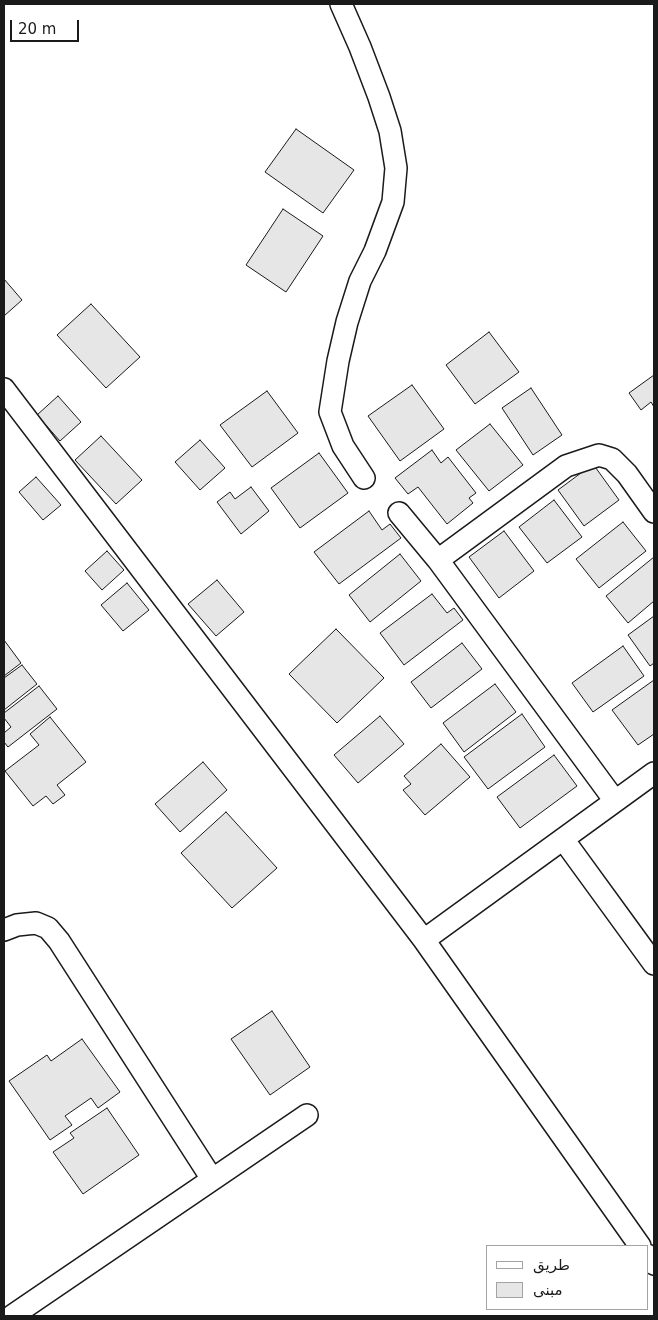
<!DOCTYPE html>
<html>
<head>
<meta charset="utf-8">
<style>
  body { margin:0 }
  #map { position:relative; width:658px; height:1320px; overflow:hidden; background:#fff; font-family:"DejaVu Sans",Vazirmatn,sans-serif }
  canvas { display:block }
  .frame { position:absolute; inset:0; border:5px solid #1a1a1a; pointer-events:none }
  .legend { position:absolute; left:486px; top:1245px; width:162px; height:65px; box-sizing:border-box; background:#fff; border:1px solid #a3a3a3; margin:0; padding:6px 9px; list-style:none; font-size:15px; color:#1a1a1a }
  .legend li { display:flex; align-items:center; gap:10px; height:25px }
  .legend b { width:25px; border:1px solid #a3a3a3 }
  .scale { position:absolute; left:10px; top:20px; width:69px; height:22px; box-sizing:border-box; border:2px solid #1a1a1a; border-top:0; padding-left:6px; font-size:15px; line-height:18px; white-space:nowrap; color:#1a1a1a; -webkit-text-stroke:4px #fff; paint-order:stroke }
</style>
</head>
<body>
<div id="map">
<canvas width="658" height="1320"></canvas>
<div class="frame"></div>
<ul class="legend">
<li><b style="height:6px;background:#fff"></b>طريق</li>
<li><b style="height:14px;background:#e6e6e6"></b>مبنى</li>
</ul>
<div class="scale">20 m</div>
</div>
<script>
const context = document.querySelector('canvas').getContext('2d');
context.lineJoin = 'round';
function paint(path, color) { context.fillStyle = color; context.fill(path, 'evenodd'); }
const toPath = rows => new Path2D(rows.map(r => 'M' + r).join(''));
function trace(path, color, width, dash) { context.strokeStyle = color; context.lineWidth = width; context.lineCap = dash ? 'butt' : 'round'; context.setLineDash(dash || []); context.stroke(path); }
const building = toPath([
  [296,129,354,170,323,213,265,172,296,129],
  [283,209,323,236,286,292,246,265,283,209],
  [4,279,22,300,4,316,4,279],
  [91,304,140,357,106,388,57,335,91,304],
  [489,332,519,372,475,404,446,365,489,332],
  [654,375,654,407,651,402,641,410,629,393,654,375],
  [412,385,444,429,400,461,368,416,412,385],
  [531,388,562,435,533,455,502,408,531,388],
  [267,391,298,433,252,467,220,425,267,391],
  [58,396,81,422,60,441,37,415,58,396],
  [490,424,523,465,489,491,456,450,490,424],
  [101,436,142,480,116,504,75,460,101,436],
  [200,440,225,468,200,490,175,462,200,440],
  [432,450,441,463,448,457,476,493,469,498,473,503,447,524,418,487,408,494,395,478,432,450],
  [319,453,348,493,300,528,271,488,319,453],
  [593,464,619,500,584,526,558,490,593,464],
  [36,477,61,505,43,520,19,492,36,477],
  [251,487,269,511,241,534,217,502,230,492,235,499,251,487],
  [554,500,582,537,547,563,519,527,554,500],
  [369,511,382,530,390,524,401,538,339,584,314,552,369,511],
  [623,522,646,551,599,588,576,559,623,522],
  [504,531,534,571,499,598,469,557,504,531],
  [107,551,124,570,102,590,85,571,107,551],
  [400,554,421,581,370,622,349,595,400,554],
  [654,557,654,601,628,623,606,596,654,557],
  [217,580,244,612,216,636,188,604,217,580],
  [127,583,149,610,123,631,101,605,127,583],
  [432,594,447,613,454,608,463,620,404,665,380,633,432,594],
  [654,616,654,663,650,666,628,635,654,616],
  [336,629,384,678,337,723,289,674,336,629],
  [4,640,21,663,4,676,4,640],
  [462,643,482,669,431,708,411,682,462,643],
  [623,646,644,676,593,712,572,683,623,646],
  [22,665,37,684,4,710,4,678,22,665],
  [654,680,654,734,638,745,612,710,654,680],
  [495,684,516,712,464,752,443,723,495,684],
  [39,686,57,709,8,747,4,742,4,733,11,727,4,718,4,713,39,686],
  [522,714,545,747,488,789,464,757,522,714],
  [380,716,404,744,358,783,334,755,380,716],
  [50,717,86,762,57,785,65,795,53,804,46,796,33,806,5,771,39,745,30,734,50,717],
  [441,744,470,777,425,815,403,790,411,784,404,776,441,744],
  [554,755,577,786,520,828,497,797,554,755],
  [203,762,227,790,180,832,155,804,203,762],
  [226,812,277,868,232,908,181,853,226,812],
  [272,1011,310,1067,270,1095,231,1039,272,1011],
  [82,1039,120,1092,98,1108,91,1098,65,1116,72,1125,50,1140,9,1081,47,1055,51,1061,82,1039],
  [107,1108,139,1155,83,1194,53,1152,74,1138,70,1133,107,1108]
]);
paint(building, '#e6e6e6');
trace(building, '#1a1a1a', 1);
const minor = toPath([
  [341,4,360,47,379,97,390,131,396,168,393,202,375,251,360,281,347,322,338,361,330,412,343,446,364,478],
  [4,389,424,940,640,1246],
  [399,513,438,560,615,801],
  [438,560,566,466,599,455,612,459,627,474,654,512],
  [563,839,654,964],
  [4,930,17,925,36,923,48,928,59,941,212,1179],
  [424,940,654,773],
  [647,1255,654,1264],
  [12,1316,307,1115]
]);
trace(minor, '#1a1a1a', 24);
trace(minor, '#fff', 21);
</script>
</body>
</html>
